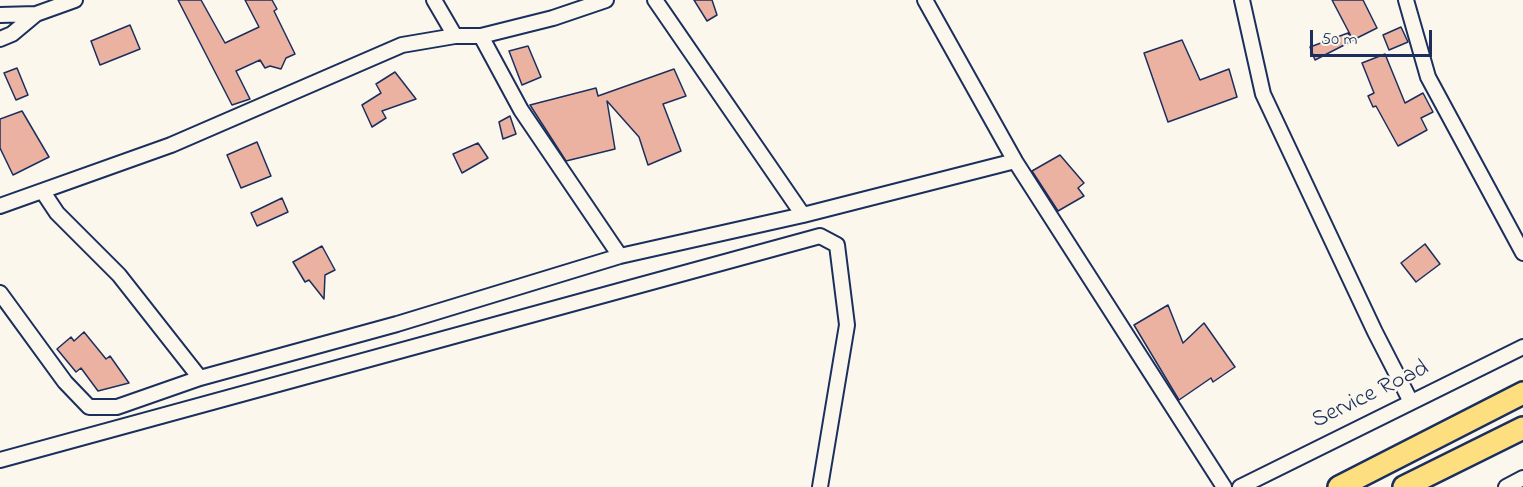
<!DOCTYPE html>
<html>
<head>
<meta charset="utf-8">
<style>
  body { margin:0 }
  #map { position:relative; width:1523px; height:487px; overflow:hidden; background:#fbf7ec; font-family:"Indie Flower",sans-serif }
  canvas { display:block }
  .scale { position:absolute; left:1310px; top:30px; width:122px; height:27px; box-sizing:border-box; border:3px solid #1b2f5e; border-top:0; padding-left:8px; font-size:18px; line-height:21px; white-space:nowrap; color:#1b2f5e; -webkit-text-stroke:4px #fbf7ec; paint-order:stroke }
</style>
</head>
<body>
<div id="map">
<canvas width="1523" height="487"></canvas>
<div class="scale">50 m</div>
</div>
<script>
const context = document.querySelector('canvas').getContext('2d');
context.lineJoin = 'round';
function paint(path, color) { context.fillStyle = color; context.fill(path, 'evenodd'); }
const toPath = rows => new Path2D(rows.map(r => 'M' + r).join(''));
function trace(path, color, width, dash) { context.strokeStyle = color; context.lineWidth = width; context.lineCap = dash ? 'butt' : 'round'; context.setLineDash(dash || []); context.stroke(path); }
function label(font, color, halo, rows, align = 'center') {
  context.font = font + ' "Indie Flower",sans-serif'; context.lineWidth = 5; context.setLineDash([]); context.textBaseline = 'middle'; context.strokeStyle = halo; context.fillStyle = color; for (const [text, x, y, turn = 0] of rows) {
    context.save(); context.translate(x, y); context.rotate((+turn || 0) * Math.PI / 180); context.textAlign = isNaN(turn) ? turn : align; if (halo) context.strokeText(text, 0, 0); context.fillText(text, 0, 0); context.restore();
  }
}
const building = toPath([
  [178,0,201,0,225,43,259,27,245,0,272,0,277,9,274,11,295,54,286,58,281,69,270,66,265,68,260,60,236,71,250,99,232,105,178,0],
  [694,0,712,0,717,15,707,21,694,0],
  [1332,0,1363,0,1377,28,1353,40,1332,0],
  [130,25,140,49,100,65,91,41,130,25],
  [1401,27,1408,42,1389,50,1383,35,1401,27],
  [1348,33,1352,41,1315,60,1310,47,1348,33],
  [1182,40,1200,80,1229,69,1237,97,1168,122,1144,53,1182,40],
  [528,46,541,77,522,85,509,51,528,46],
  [1385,54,1405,103,1423,93,1433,112,1421,118,1427,130,1398,146,1376,106,1373,107,1368,96,1374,93,1362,63,1385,54],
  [17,68,28,95,16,100,4,73,17,68],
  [674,69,686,96,663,104,681,151,648,165,639,137,607,101,615,149,566,161,530,105,596,88,598,96,674,69],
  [395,72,416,99,382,111,386,118,372,127,362,105,381,93,376,84,395,72],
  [22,111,49,157,13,175,0,148,0,119,22,111],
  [510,116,516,134,503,139,499,122,510,116],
  [257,142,271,176,241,188,227,155,257,142],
  [478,143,488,158,462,173,453,154,478,143],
  [1060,155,1084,183,1078,188,1084,196,1058,211,1032,171,1060,155],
  [282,198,288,212,257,226,251,213,282,198],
  [1425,244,1440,264,1416,282,1401,263,1425,244],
  [322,246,335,270,325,275,324,299,309,280,305,282,293,262,322,246],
  [1168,305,1183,343,1204,323,1235,367,1213,382,1211,378,1179,400,1134,325,1168,305],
  [84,332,106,359,110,356,129,383,98,391,81,368,76,372,57,349,71,337,74,341,84,332]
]);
paint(building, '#ebb2a2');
trace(building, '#1b2f5e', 1.5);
const street = toPath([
  [434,0,455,36],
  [655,0,803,215],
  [925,0,1015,161,1224,487],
  [1242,0,1263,94,1375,332,1411,402],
  [1406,0,1428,77,1523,253],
  [0,15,36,14,75,0],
  [481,36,521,110,620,256],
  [0,39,12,34,36,14],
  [43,192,57,213,119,275,200,378],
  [0,206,171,145,402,45,455,36,481,36,553,18,606,0],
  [0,293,65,382,89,407,117,407,200,378,397,324,620,256,803,215,1015,161],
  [0,460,820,236,837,245,847,325,820,487],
  [1240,487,1523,347],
  [1506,487,1523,478]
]);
const primary = toPath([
  [1339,487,1523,393],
  [1404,487,1523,428]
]);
trace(street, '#1b2f5e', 18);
trace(primary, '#1b2f5e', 26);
trace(street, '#fbf7ec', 14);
trace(primary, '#fedf80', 21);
label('24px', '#1b2f5e', '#fbf7ec', [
  ["Service Road",1371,396,-26]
]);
</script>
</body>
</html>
